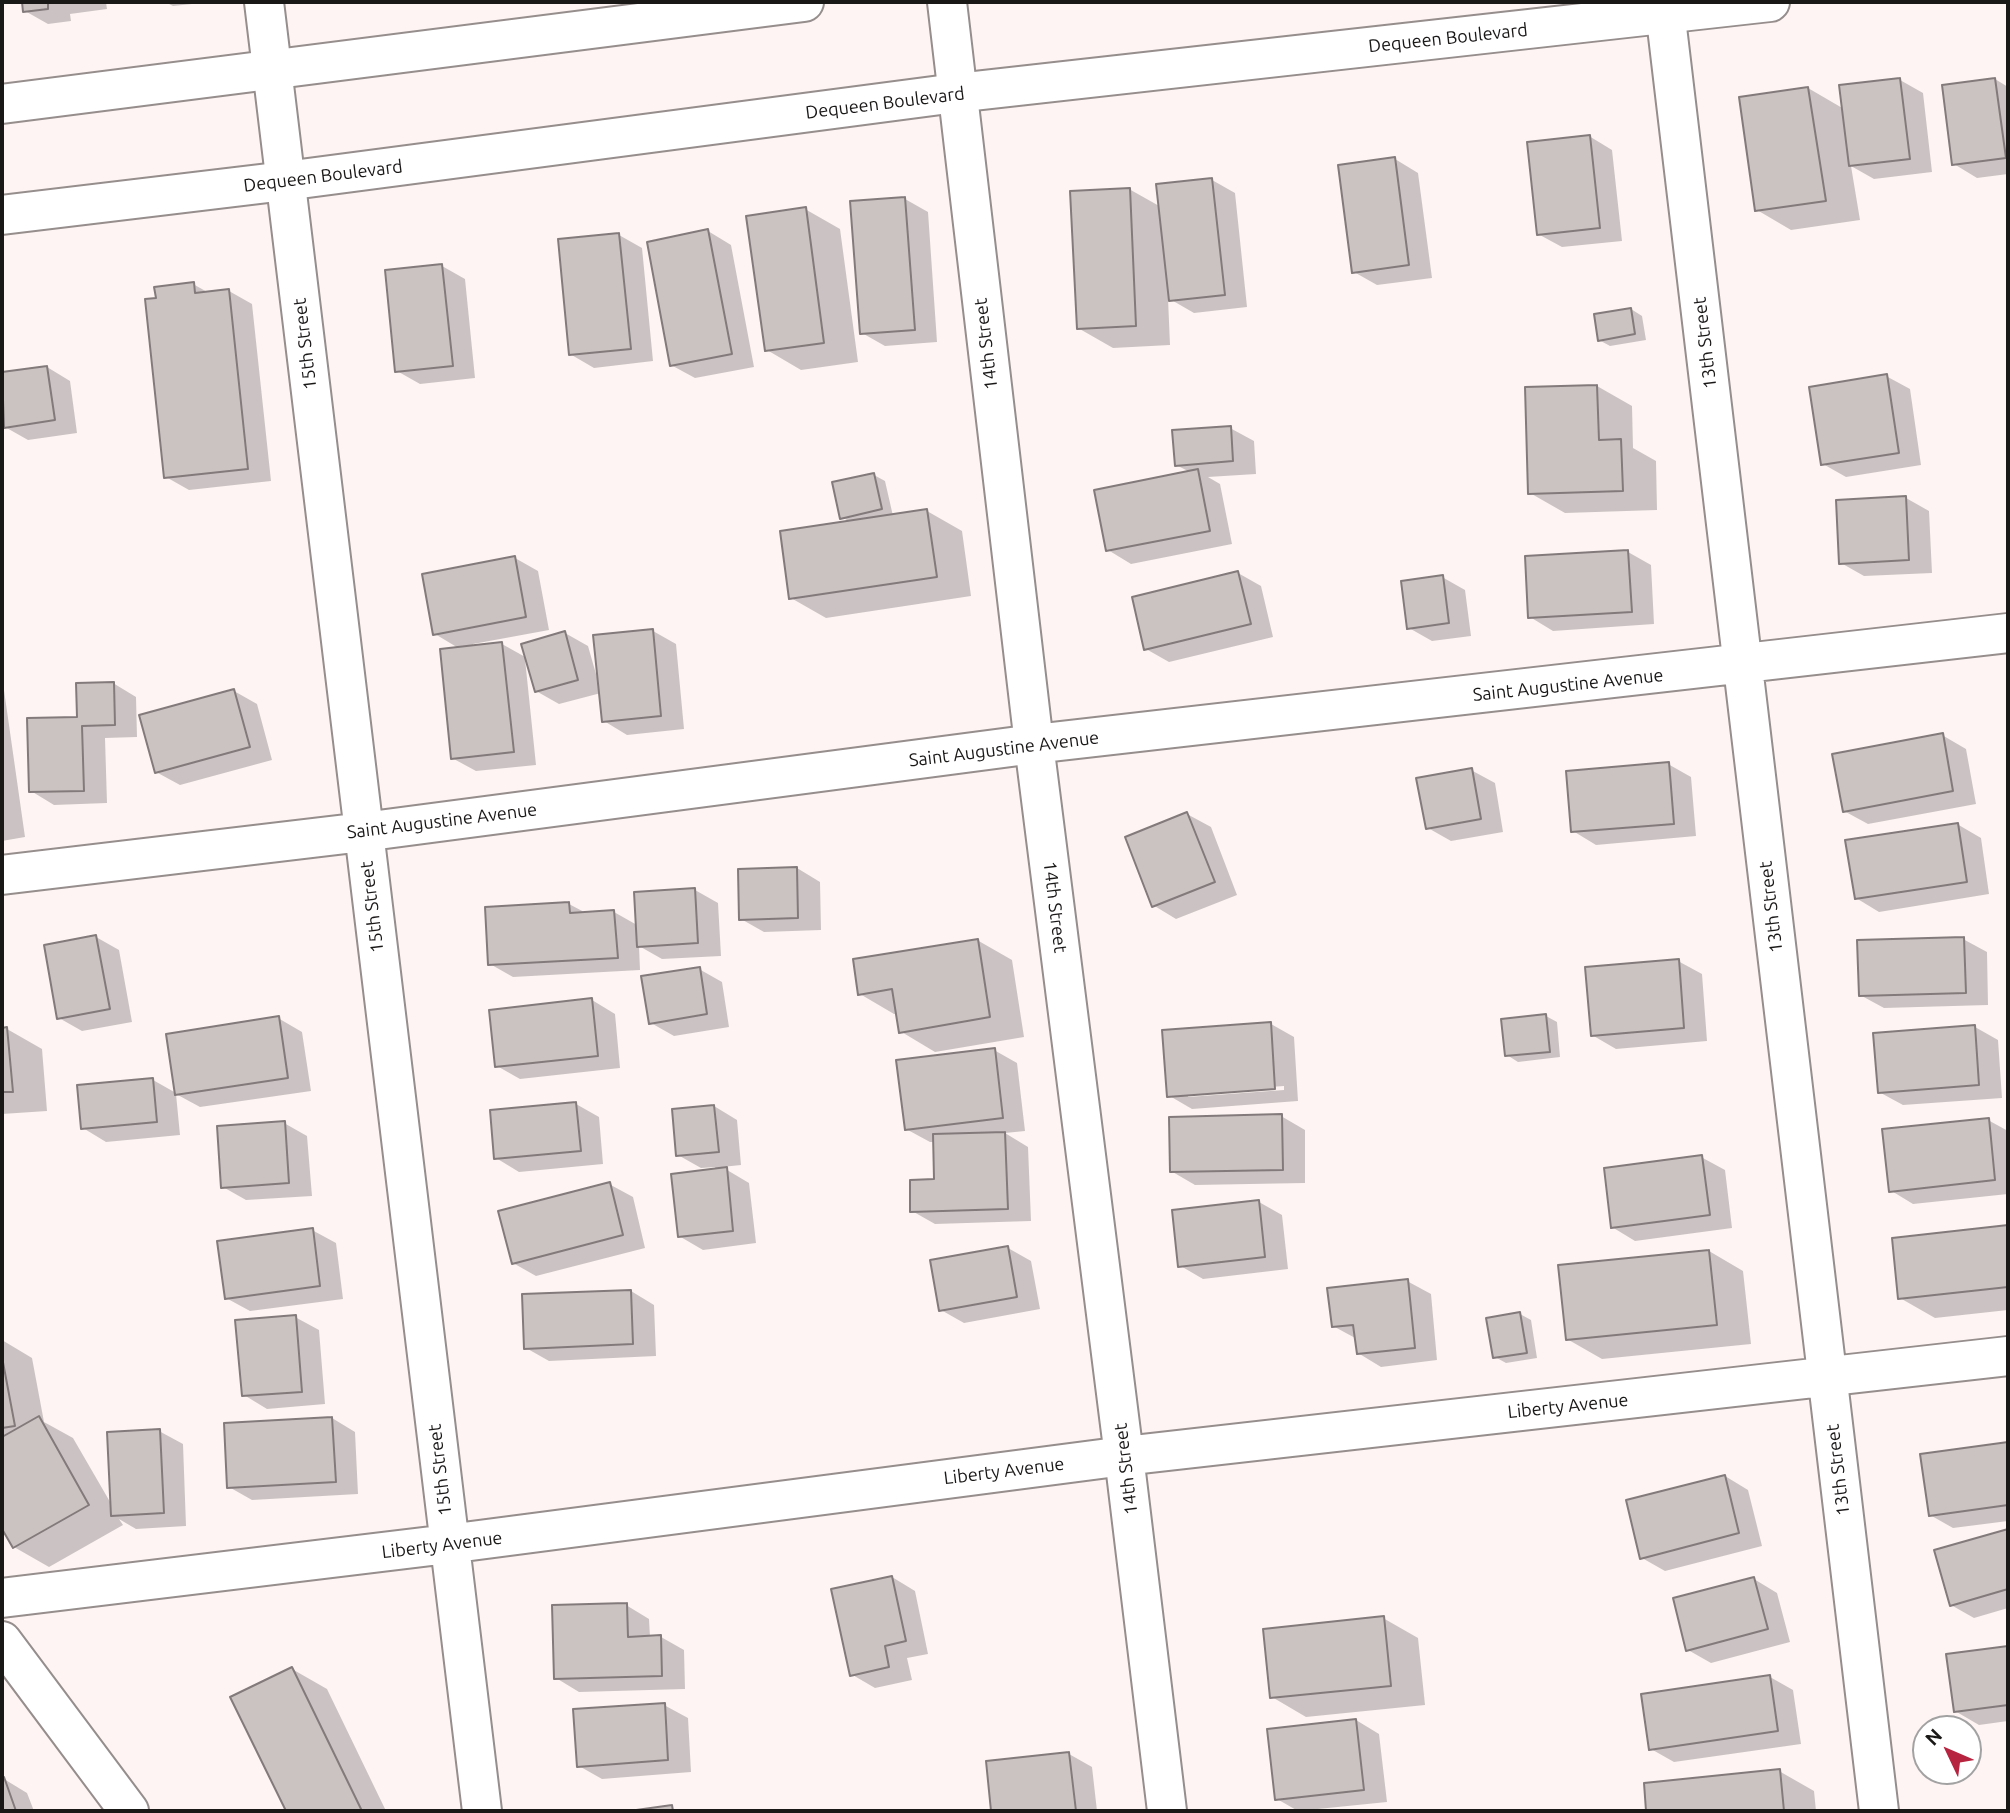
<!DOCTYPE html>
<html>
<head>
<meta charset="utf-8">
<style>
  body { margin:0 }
  #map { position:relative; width:2010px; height:1813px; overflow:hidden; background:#fef4f4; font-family:Ubuntu,sans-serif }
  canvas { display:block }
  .frame { position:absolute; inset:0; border:4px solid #1a1717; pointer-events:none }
  .north { position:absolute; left:1912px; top:1715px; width:70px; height:70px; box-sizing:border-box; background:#fff; border:2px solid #a3a2a2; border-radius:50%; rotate:314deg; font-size:19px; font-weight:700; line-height:28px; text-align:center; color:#1a1717 }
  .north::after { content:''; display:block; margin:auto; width:24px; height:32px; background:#b62440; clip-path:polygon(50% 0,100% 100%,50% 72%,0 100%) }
</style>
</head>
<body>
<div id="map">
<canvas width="2010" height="1813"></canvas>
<div class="frame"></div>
<div class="north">N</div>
</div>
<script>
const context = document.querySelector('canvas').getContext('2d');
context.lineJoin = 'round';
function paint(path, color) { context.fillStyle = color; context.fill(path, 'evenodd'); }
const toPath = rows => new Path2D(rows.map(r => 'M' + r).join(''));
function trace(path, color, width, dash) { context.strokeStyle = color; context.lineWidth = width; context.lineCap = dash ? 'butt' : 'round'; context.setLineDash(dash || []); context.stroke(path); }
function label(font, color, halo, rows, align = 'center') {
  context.font = font + ' Ubuntu,sans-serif'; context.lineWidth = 5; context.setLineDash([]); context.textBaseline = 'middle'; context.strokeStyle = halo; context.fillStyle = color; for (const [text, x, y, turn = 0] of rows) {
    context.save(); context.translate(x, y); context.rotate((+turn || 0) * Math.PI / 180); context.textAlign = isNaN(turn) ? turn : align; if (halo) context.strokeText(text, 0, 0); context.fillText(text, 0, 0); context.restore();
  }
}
paint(toPath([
  [24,2,106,2,107,9,70,14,71,21,48,24,25,11],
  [165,2,192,2,192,4,173,6],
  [1995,79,2008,87,2008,174,1977,178,1954,164],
  [1900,80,1923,93,1932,172,1874,179,1851,166,1860,220,1791,230,1757,210,1808,88,1844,109],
  [1589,136,1612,150,1622,241,1562,247,1538,234],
  [1395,159,1418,173,1432,278,1377,285,1354,272],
  [1212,180,1235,193,1247,307,1194,313,1168,298,1170,345,1113,348,1078,328,1129,189,1161,207],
  [905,199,928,212,937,342,885,346,862,333],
  [805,209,840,229,858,362,801,370,767,350],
  [708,231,731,245,754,367,695,378,671,365],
  [619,235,642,248,653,361,594,368,570,354],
  [442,266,465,279,475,378,420,384,397,371],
  [193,284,209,293,229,291,252,304,271,481,189,490,166,477,158,300],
  [1631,309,1642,316,1646,340,1610,346,1599,340],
  [47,367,70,381,77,433,28,440,5,427,2,401,2,374],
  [1886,376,1910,389,1921,465,1846,477,1823,464],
  [1597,386,1632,406,1633,448,1656,461,1657,510,1565,513,1530,493],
  [1230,428,1254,441,1256,474,1208,477,1220,484,1232,544,1131,564,1108,550,1190,472,1176,465],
  [874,475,885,481,893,516,927,511,962,531,971,596,826,618,791,598,850,522,842,517],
  [1906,498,1929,511,1932,573,1864,576,1841,563],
  [1628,552,1651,565,1654,624,1553,631,1530,617],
  [515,558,538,571,549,630,473,644,474,647,502,644,527,658,525,659,536,765,476,771,452,758,460,649,435,634],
  [1238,573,1261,586,1273,637,1169,662,1146,649],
  [1442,577,1465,590,1471,636,1432,641,1409,628],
  [653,631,676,644,684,729,627,735,604,721,601,693,559,704,536,691,565,633,588,646,598,681],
  [2,676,25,837,2,841],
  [113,683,136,697,137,737,105,738,107,803,54,805,31,791,79,718],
  [234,691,257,704,272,760,180,785,156,772],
  [1942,735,1966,749,1976,804,1868,824,1844,811],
  [1668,764,1691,777,1696,836,1596,845,1573,831],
  [1471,770,1495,783,1503,832,1451,841,1428,828],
  [1187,814,1211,827,1237,895,1176,919,1153,905],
  [1957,824,1981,838,1989,894,1879,912,1856,898],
  [797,868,820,882,821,930,764,932,741,919],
  [695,890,718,903,721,956,662,959,639,946,640,970,513,977,490,964,569,904,586,913,614,912,637,925],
  [96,937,119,950,132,1022,82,1031,59,1018],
  [1963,939,1987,952,1988,1005,1884,1008,1860,995],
  [977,940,1012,960,1024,1037,935,1052,900,1031,897,1014,894,1014,860,994],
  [1678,961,1702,974,1707,1041,1616,1049,1592,1035],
  [699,969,722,982,729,1027,674,1036,651,1023],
  [592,1000,615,1014,620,1068,520,1079,497,1066],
  [1546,1016,1557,1022,1560,1057,1518,1062,1507,1055],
  [278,1018,302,1032,311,1091,200,1107,176,1094,180,1135,106,1142,83,1128,153,1080,176,1093],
  [1271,1024,1294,1037,1298,1101,1192,1109,1168,1095],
  [1284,1086,1284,1090,1188,1097,1188,1093],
  [1975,1027,1998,1040,2002,1098,1903,1105,1879,1092],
  [7,1029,42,1049,47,1111,2,1114,2,1030],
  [994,1050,1017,1063,1025,1131,1005,1133,1028,1147,1031,1221,935,1224,912,1211,936,1181,935,1142,930,1142,906,1129],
  [576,1104,599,1117,603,1164,519,1172,496,1158],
  [714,1106,737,1120,741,1165,722,1167,749,1183,756,1243,703,1250,679,1236,716,1170,715,1167,701,1168,678,1155],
  [1281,1116,1305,1130,1305,1183,1195,1185,1171,1171],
  [1988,1120,2008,1131,2008,1194,1913,1204,1890,1190],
  [284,1123,307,1136,312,1196,246,1200,223,1187],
  [1701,1157,1725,1170,1732,1228,1635,1241,1612,1227],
  [609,1184,633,1197,645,1248,536,1276,513,1263],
  [1259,1202,1282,1215,1288,1269,1203,1279,1179,1265],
  [2008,1226,2008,1310,1935,1318,1900,1298,1894,1239],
  [312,1230,336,1243,343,1299,250,1311,226,1298],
  [1008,1248,1031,1261,1040,1309,964,1323,941,1310],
  [1709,1251,1743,1271,1751,1344,1602,1359,1567,1339],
  [1407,1281,1431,1294,1437,1360,1381,1367,1358,1353,1357,1339,1333,1326],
  [631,1291,654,1305,656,1356,549,1361,526,1348],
  [1520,1314,1531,1320,1537,1358,1506,1363,1495,1357],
  [295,1317,319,1330,325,1404,267,1409,244,1395],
  [2,1340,32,1358,44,1422,73,1438,113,1507,159,1431,183,1444,186,1526,136,1529,119,1519,123,1525,49,1567,14,1547,2,1525],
  [332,1418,355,1432,358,1494,252,1500,229,1487],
  [2008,1444,2008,1521,1953,1528,1930,1515,1922,1455],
  [1725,1476,1748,1490,1762,1546,1665,1571,1642,1558],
  [2008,1531,2008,1608,1974,1618,1951,1605,1936,1551],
  [892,1577,915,1591,928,1654,907,1658,912,1680,875,1688,851,1674],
  [1754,1579,1777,1593,1790,1642,1711,1663,1688,1650],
  [626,1605,649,1619,650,1637,661,1637,684,1650,685,1689,579,1692,556,1678],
  [1383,1618,1418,1638,1425,1705,1306,1717,1272,1697],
  [2008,1648,2008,1721,1979,1725,1955,1711,1948,1656],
  [292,1669,327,1689,386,1811,288,1811,233,1698],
  [1770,1677,1793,1690,1801,1744,1674,1762,1651,1749],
  [664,1705,688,1718,691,1772,602,1779,579,1766],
  [1356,1720,1379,1734,1387,1802,1298,1811,1277,1799],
  [1069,1754,1092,1767,1097,1811,993,1811,988,1763],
  [1779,1771,1814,1791,1816,1811,1648,1811,1646,1784],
  [4,1779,27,1793,34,1811,2,1811,2,1780]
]), '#0003');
const building = toPath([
  [22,2,48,2,48,9,23,12,22,2],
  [1900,78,1910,159,1849,166,1839,85,1900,78],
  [1995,78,2006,158,1952,165,1942,85,1995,78],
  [1808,87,1826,201,1755,211,1739,97,1808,87],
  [1590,135,1600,228,1537,235,1527,142,1590,135],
  [1395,157,1409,265,1352,273,1338,165,1395,157],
  [1212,178,1225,295,1169,301,1156,184,1212,178],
  [1130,188,1136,326,1077,329,1070,191,1130,188],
  [905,197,915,330,860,334,850,201,905,197],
  [806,207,824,343,765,351,746,216,806,207],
  [708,229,732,354,670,366,647,242,708,229],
  [619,233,631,349,569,355,558,239,619,233],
  [442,264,453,366,395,372,385,270,442,264],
  [194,282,195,293,229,289,248,469,164,478,145,299,156,298,154,287,194,282],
  [1631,308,1635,334,1598,341,1594,314,1631,308],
  [47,366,55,420,4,428,2,372,47,366],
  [1887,374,1899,453,1821,465,1809,387,1887,374],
  [1597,385,1599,440,1621,439,1623,491,1528,494,1525,387,1597,385],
  [1231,426,1233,461,1175,466,1172,430,1231,426],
  [1198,469,1210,531,1106,551,1094,490,1198,469],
  [874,473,882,509,840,519,832,482,874,473],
  [1906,496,1909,560,1839,564,1836,500,1906,496],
  [927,509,937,577,789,599,780,531,927,509],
  [1628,550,1632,612,1528,618,1525,556,1628,550],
  [515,556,526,617,433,635,422,574,515,556],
  [1238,571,1251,624,1144,650,1132,597,1238,571],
  [1443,575,1449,623,1407,629,1401,581,1443,575],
  [653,629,661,716,602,722,593,635,653,629],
  [565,631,578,680,535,692,521,644,565,631],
  [502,642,514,752,451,759,440,649,502,642],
  [114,682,115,725,82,726,84,791,29,792,27,718,77,717,76,683,114,682],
  [234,689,250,747,155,773,139,715,234,689],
  [1943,733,1953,791,1843,812,1832,754,1943,733],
  [1669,762,1674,824,1571,832,1566,771,1669,762],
  [1472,768,1481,819,1426,829,1416,778,1472,768],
  [1187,812,1215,882,1152,907,1125,837,1187,812],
  [1958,823,1967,882,1855,899,1845,840,1958,823],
  [797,867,798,918,739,920,738,869,797,867],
  [695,888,698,943,637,947,634,892,695,888],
  [569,902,570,913,614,910,618,958,488,965,485,907,569,902],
  [96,935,110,1009,57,1019,44,945,96,935],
  [1964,937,1966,993,1859,996,1857,940,1964,937],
  [978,939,990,1017,899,1033,892,989,858,995,853,959,978,939],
  [1679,959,1684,1028,1591,1036,1585,967,1679,959],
  [700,967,707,1014,649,1024,641,976,700,967],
  [592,998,598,1056,495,1067,489,1010,592,998],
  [1546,1014,1550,1052,1505,1056,1501,1019,1546,1014],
  [279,1016,288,1078,175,1095,166,1034,279,1016],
  [1271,1022,1275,1089,1167,1097,1162,1030,1271,1022],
  [1975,1025,1979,1085,1878,1093,1873,1033,1975,1025],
  [7,1027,13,1092,2,1092,2,1028,7,1027],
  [995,1048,1003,1118,905,1130,896,1060,995,1048],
  [153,1078,157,1122,81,1129,77,1085,153,1078],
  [576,1102,581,1151,494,1159,490,1110,576,1102],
  [714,1105,719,1152,676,1156,672,1109,714,1105],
  [1282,1114,1283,1170,1170,1172,1169,1117,1282,1114],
  [1989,1118,1995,1180,1889,1192,1882,1129,1989,1118],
  [285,1121,289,1183,221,1188,217,1126,285,1121],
  [1005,1132,1008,1209,910,1212,910,1180,934,1179,933,1134,1005,1132],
  [1702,1155,1710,1215,1611,1228,1604,1168,1702,1155],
  [727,1167,733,1231,678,1237,671,1174,727,1167],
  [610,1182,623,1235,512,1264,498,1211,610,1182],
  [1259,1200,1265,1257,1178,1267,1172,1210,1259,1200],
  [2008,1225,2008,1287,1898,1299,1892,1238,2008,1225],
  [313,1228,320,1286,225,1299,217,1241,313,1228],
  [1008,1246,1017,1297,939,1311,930,1260,1008,1246],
  [1709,1250,1717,1325,1566,1340,1558,1265,1709,1250],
  [1408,1279,1415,1348,1357,1354,1353,1325,1332,1327,1327,1288,1408,1279],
  [631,1290,633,1344,524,1349,522,1294,631,1290],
  [1520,1312,1527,1353,1493,1358,1486,1318,1520,1312],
  [296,1315,302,1392,242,1396,235,1320,296,1315],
  [2,1357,15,1426,2,1428,2,1357],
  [39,1416,89,1505,13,1548,2,1529,2,1437,39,1416],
  [332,1417,336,1482,227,1488,224,1423,332,1417],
  [160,1429,164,1513,111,1516,107,1432,160,1429],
  [2008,1442,2008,1505,1929,1516,1920,1454,2008,1442],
  [1725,1475,1739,1533,1640,1559,1626,1500,1725,1475],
  [2008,1529,2008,1589,1950,1606,1934,1550,2008,1529],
  [892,1576,906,1641,885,1646,889,1667,850,1676,831,1589,892,1576],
  [1754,1577,1768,1629,1686,1651,1673,1598,1754,1577],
  [627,1603,628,1637,661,1635,662,1676,554,1679,552,1605,627,1603],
  [1384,1616,1391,1686,1270,1698,1263,1629,1384,1616],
  [2008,1646,2008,1705,1954,1712,1946,1654,2008,1646],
  [292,1667,362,1811,286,1811,230,1697,292,1667],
  [1770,1675,1778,1731,1649,1750,1641,1694,1770,1675],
  [665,1703,668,1760,577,1767,573,1709,665,1703],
  [1356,1719,1364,1790,1275,1800,1267,1729,1356,1719],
  [1069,1752,1076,1811,991,1811,986,1761,1069,1752],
  [1780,1769,1784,1811,1646,1811,1644,1783,1780,1769],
  [4,1777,16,1811,2,1811,2,1778,4,1777],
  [672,1805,673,1811,629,1811,672,1805]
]);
paint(building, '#cbc2c2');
trace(building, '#837b7b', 2);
const street = toPath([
  [264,2,482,1811],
  [947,2,1034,744,1124,1456,1167,1811],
  [1664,2,1879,1811],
  [2,875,363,832,1034,744,2008,633],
  [2,1598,448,1544,1124,1456,2008,1356]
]);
const secondary = toPath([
  [2,104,804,2],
  [2,215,285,181,956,93,1770,2],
  [2,1641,129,1811]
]);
trace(street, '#968d8d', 42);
trace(secondary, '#968d8d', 42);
trace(street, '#fff', 38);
trace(secondary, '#fff', 38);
label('18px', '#1a1717', '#fff', [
  ["Dequeen Boulevard",1448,38,-6],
  ["Dequeen Boulevard",885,103,-7],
  ["Dequeen Boulevard",323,176,-7],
  ["13th Street",1705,343,-97],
  ["15th Street",305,344,-97],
  ["14th Street",986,344,-97],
  ["Saint Augustine Avenue",1568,685,-6],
  ["Saint Augustine Avenue",1004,749,-7],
  ["Saint Augustine Avenue",442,821,-7],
  ["15th Street",372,907,-97],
  ["14th Street",1055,907,83],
  ["13th Street",1771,907,-97],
  ["Liberty Avenue",1568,1406,-6],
  ["14th Street",1126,1469,-97],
  ["15th Street",440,1470,-97],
  ["13th Street",1838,1470,-97],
  ["Liberty Avenue",1004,1471,-7],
  ["Liberty Avenue",442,1545,-7]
]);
</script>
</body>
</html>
